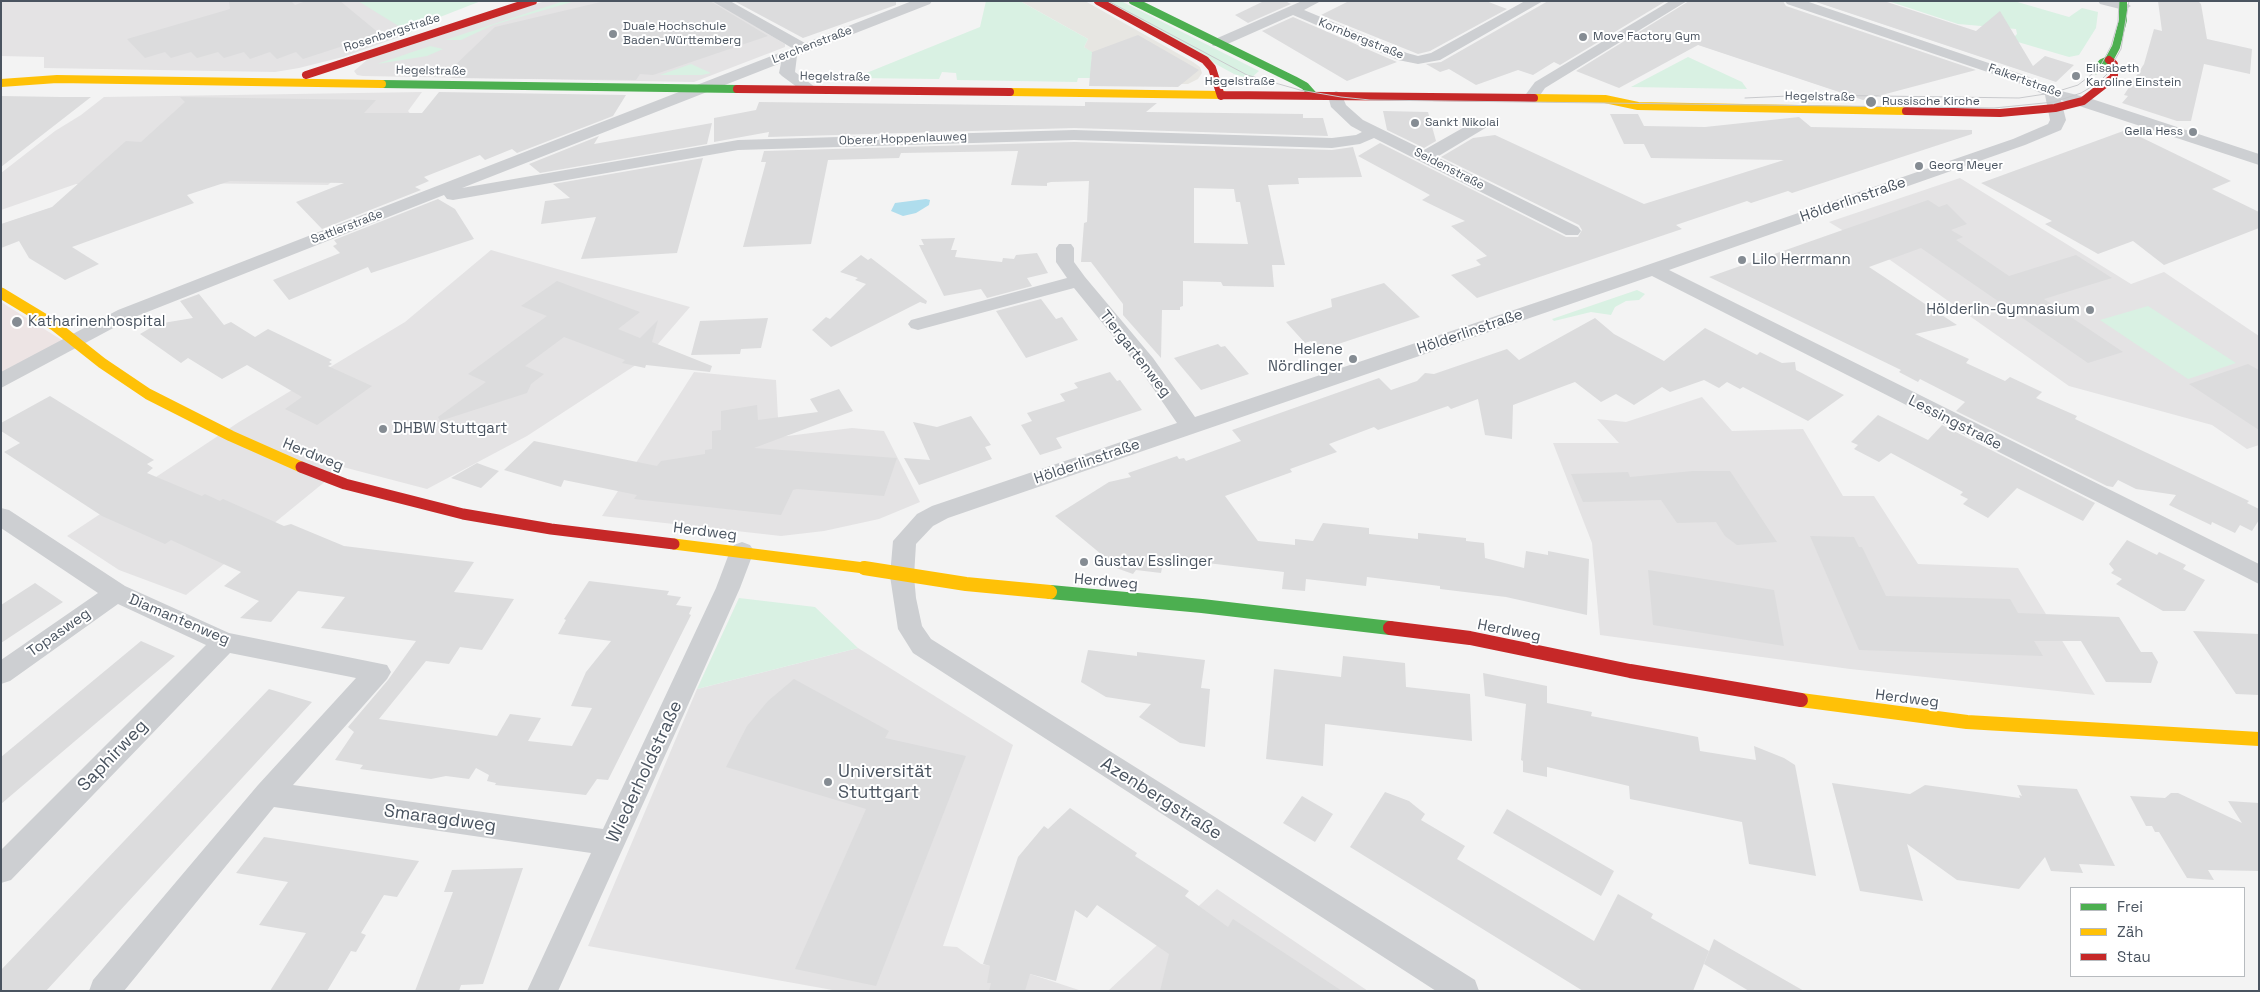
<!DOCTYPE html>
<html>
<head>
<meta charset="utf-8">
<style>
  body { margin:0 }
  #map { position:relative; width:2260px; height:992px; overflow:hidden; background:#f3f3f3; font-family:"Space Grotesk",sans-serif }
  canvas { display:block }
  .frame { position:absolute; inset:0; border:2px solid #4a5460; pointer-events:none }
  .legend { position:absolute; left:2070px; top:887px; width:175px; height:90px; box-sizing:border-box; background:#fff; border:1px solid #b7bbbf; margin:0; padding:6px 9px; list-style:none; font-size:15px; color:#4a5460 }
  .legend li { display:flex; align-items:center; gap:10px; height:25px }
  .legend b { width:25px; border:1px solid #b7bbbf }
</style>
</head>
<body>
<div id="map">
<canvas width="2260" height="992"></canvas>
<div class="frame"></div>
<ul class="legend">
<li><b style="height:6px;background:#4caf50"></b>Frei</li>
<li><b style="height:6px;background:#ffc107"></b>Zäh</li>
<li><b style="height:6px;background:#c62828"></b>Stau</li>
</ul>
</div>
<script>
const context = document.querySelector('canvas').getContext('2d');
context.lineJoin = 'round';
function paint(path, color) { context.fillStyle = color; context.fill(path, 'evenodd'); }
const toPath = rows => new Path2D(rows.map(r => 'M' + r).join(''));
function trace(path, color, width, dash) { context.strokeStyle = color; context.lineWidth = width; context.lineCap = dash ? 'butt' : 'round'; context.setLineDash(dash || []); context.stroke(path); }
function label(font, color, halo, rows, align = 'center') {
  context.font = font + ' "Space Grotesk",sans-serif'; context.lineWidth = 4; context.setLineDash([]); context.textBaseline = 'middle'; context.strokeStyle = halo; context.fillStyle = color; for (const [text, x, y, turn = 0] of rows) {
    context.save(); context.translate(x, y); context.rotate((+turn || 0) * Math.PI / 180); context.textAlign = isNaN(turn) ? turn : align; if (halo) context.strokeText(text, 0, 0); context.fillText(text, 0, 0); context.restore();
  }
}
paint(toPath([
  [1020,1,1085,1,1193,62,1200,67,1202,73,1198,79,1188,84,1090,84,1092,53,1084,47,1088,39]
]), '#e7e6e2');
paint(toPath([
  [1,1,369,1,410,33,343,57,299,68,275,72,44,68,44,57,1,56],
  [545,1,714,1,785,44,785,47,694,82,363,76,357,75,354,71,368,59],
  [422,92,408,111,415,119,339,174,328,185,115,182,107,188,76,184,1,210,1,173,55,131,81,115,104,97],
  [1960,178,2131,284,2164,272,2259,336,2259,445,2247,449,2212,425,2069,386,1883,255,1829,222],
  [491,250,690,307,645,359,527,436,427,489,343,467,186,595,119,570,67,536,239,422,405,322],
  [694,372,776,380,779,437,852,428,884,431,920,502,879,519,824,531,781,536,602,516],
  [1702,397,1732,431,1803,429,1843,496,1874,496,1918,564,2018,568,2095,695,1850,669,1600,635,1592,543,1553,443,1619,443,1597,419,1626,422],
  [858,648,1013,745,943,946,957,947,981,964,1030,974,1082,991,838,991,588,946,697,689],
  [1217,889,1368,991,1108,991]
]), '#e4e3e4');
paint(toPath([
  [1,302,65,342,1,377]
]), '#ede4e4');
paint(toPath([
  [358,1,481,1,422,24,410,33],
  [564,1,575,1,493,25,461,40,445,40],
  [986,1,1020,1,1088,39,1084,47,1092,52,1091,78,1078,78,1077,82,957,80,956,73,942,72,939,79,854,78,980,27],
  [1100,1,1121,1,1259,71,1250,79,1234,74],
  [1888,1,2014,1,2069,17,2082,8,2098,12,2096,28,2079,55,2069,57,2011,40,2017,34,2016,29,1958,24],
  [430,46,443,49,427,56,377,64],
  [1688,57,1742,82,1747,89,1631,87],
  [691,64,711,73,702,75,660,75],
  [1637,290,1645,294,1639,300,1626,301,1615,307,1611,315,1591,312,1554,321,1552,319],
  [2148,306,2236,363,2188,379,2100,320],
  [739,598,815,607,858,648,697,689]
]), '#d9f1e3');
paint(toPath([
  [926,199,930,200,929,205,916,213,903,216,891,211,895,203]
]), '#afdded');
paint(toPath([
  [229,1,291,1,295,5,306,1,340,1,380,34,303,59,296,52,277,59,270,52,250,59,244,52,224,58,218,52,197,58,191,52,171,58,165,52,145,58,127,39,230,9],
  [605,1,710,1,768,36,653,75,640,74,636,80,451,78,456,72,449,71,495,27],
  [734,1,896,1,896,5,803,38],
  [1264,1,1285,1,1291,4,1248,23,1235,15],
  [1349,1,1486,1,1507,9,1430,51,1418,54,1321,15],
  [1548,1,1666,1,1560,65,1554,62,1533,75,1518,70,1476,85,1449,69,1440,72,1426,64,1441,62],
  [1689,1,1783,1,1786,6,1976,70,1863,100,1698,45,1619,88,1576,71],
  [1813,1,1884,1,1976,31,2000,11,2033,66,2045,56,2074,65,2056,82],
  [2158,1,2198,1,2201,4,2207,39,2252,49,2250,74,2204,64,2191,121,2177,121,2122,103,2128,96,2124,95,2144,64,2154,29,2162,31],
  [1293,17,1397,62,1347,81,1262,31],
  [1138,35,1199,70,1178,87,1089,86,1092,52],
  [439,92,626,95,613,116,517,153,512,149,485,160,480,155,424,177,429,181,415,187,421,190,322,229,296,202,344,183,230,181,187,195,194,203,72,247,99,264,65,280,29,258,19,241,1,248,1,224,52,207,126,141,141,142,185,102,180,97,376,100,364,113,422,113],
  [1,96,61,97,91,97,1,167],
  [759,102,1085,106,1085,102,1157,103,1146,112,1303,114,1303,118,1323,118,1328,136,1074,128,768,137,769,132,714,142,714,118,756,110],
  [1383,111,1428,112,1436,141,1424,148,1387,130],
  [1610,114,1638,114,1644,126,1705,127,1799,117,1811,127,1972,130,1972,134,1792,193,1788,191,1751,203,1747,201,1676,225,1682,229,1477,298,1451,275,1481,265,1476,260,1487,256,1451,226,1465,221,1422,200,1430,195,1358,156,1380,143,1566,237,1578,237,1582,230,1579,225,1441,157,1473,138,1495,135,1644,204,1784,160,1651,158,1644,144,1624,144],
  [712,123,707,144,540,173,529,164,599,136,594,144],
  [2126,130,2231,181,2212,189,2259,212,2259,228,2164,265,2133,241,2098,254,2045,224,2052,221,1981,183],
  [1074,142,1332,150,1353,147,1362,177,1298,178,1299,184,1268,185,1285,265,1272,265,1274,287,1223,286,1221,282,1183,281,1183,306,1180,307,1180,310,1162,310,1161,358,1123,315,1123,304,1091,262,1081,262,1084,223,1087,222,1089,181,1051,182,1047,183,1047,186,1011,185,1018,151,901,153,899,158,828,160,811,244,743,247,766,162,761,162,764,151],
  [1194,188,1234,189,1236,202,1240,202,1248,244,1194,243],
  [703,158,677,253,581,259,596,217,541,224,545,201,570,198,553,184],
  [438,199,455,209,474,239,371,273,368,267,289,300,273,280,340,253,333,246,337,244,334,240],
  [1928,200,1939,207,1947,204,1967,224,1951,230,1963,237,1956,240,2009,276,2076,255,2112,278,2044,299,2123,352,2088,363,1921,248,1869,267,1957,325,1915,334,1969,359,1966,363,2005,381,2010,377,2042,392,2036,398,2077,416,2075,419,2249,501,2247,503,2259,509,2259,520,2252,531,2240,525,2235,533,2212,522,2211,525,2169,505,2176,495,2136,489,2118,480,2113,487,2107,486,1956,411,1965,402,1920,379,1918,382,1899,372,1901,370,1709,277],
  [955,238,951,250,957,250,955,257,1002,262,1003,258,1014,259,1016,255,1037,253,1048,273,1027,278,1032,286,987,298,981,289,944,296,919,245,924,245,921,239],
  [861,255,868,260,871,258,927,301,926,304,920,302,831,347,812,330,826,317,830,319,866,284,855,280,858,278,840,272],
  [557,281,640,312,618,329,640,338,658,320,652,342,712,366,710,372,646,365,645,368,622,363,625,360,564,337,525,366,544,374,531,384,527,393,440,421,438,417,486,382,468,374,547,316,521,306],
  [1384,283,1420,317,1320,350,1311,341,1305,343,1286,322,1332,307,1331,299],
  [199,294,224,325,231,322,255,337,268,329,332,360,329,362,332,364,328,366,372,386,317,425,285,409,302,397,247,365,222,379,188,358,181,363,140,334,157,324,193,318,180,301],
  [1041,299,1056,319,1062,317,1078,340,1026,358,996,311],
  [768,318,761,348,741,349,740,354,691,355,700,321],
  [1595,318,1614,334,1664,361,1705,328,1757,355,1760,352,1782,363,1795,362,1796,370,1844,395,1808,421,1743,387,1740,389,1727,382,1719,388,1704,380,1670,392,1662,387,1634,405,1616,394,1601,402,1575,382,1513,405,1512,439,1485,435,1478,399,1451,409,1448,406,1378,430,1374,427,1329,444,1337,452,1290,469,1292,472,1225,496,1258,541,1295,545,1295,539,1313,541,1323,523,1369,528,1369,534,1418,539,1418,533,1466,538,1466,541,1484,543,1485,558,1524,568,1526,551,1548,555,1548,551,1589,559,1587,615,1506,597,1440,589,1440,586,1367,577,1366,586,1306,579,1305,591,1282,589,1284,572,1164,558,1161,573,1136,570,1133,574,1094,560,1101,554,1055,516,1109,482,1131,477,1128,473,1177,456,1179,459,1184,458,1186,461,1241,441,1232,430,1379,378,1391,390,1417,381,1425,373,1434,374,1507,349,1519,360],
  [1218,344,1221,347,1225,346,1249,374,1201,390,1174,358],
  [2248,364,2259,370,2259,430,2189,384],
  [1110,372,1117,381,1120,380,1142,410,1056,438,1062,448,1040,455,1021,425,1032,421,1027,413,1065,401,1060,394,1078,388,1074,383],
  [839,389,853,411,754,448,897,458,884,496,797,489,793,490,781,515,634,499,637,495,564,480,561,487,504,470,534,441,657,466,661,461,705,454,705,450,712,449,712,431,721,430,721,411,757,405,758,420,818,412,810,399],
  [50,396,154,460,147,464,153,468,147,473,202,496,205,494,220,501,223,499,284,526,291,524,344,546,474,562,454,592,514,599,482,650,460,647,449,664,426,661,379,719,497,736,510,714,541,718,528,741,572,746,592,708,571,706,586,672,611,641,558,634,566,620,564,619,589,581,669,591,667,595,681,597,676,605,692,607,689,614,691,615,608,780,597,779,586,795,495,785,496,783,487,781,489,775,476,768,469,779,446,776,431,779,360,769,363,765,335,760,354,732,348,727,388,680,416,641,321,628,345,597,298,591,271,622,240,618,259,601,224,586,241,572,171,540,165,544,102,516,4,452,20,443,1,431,1,423],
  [1878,415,1928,440,1942,425,2095,503,2083,521,2017,488,1988,518,1963,504,1968,499,1960,495,1963,492,1891,453,1879,462,1854,449,1858,445,1851,442],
  [971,416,991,445,985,447,992,459,919,485,904,458,930,460,913,422,937,427],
  [477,463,499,471,481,488,451,478],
  [1693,471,1730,471,1777,542,1737,545,1725,536,1716,522,1677,523,1661,500,1583,502,1571,474,1628,472,1630,477],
  [1810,536,1854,537,1859,547,1862,547,1886,596,2010,599,2018,613,2119,617,2141,652,2152,652,2158,662,2151,683,2106,682,2081,641,2034,641,2043,656,1859,650],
  [2127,540,2157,555,2159,552,2186,565,2183,569,2205,580,2185,611,2163,611,2116,584,2122,579,2111,573,2114,570,2109,564],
  [1648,570,1774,590,1784,646,1653,625],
  [35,583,63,602,1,643,1,605],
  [2193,631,2259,634,2259,695,2236,694],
  [141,641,175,656,1,804,1,757],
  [1088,650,1137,656,1137,652,1205,660,1201,688,1210,689,1205,747,1180,743,1139,717,1151,704,1106,697,1081,682],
  [1343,656,1405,663,1406,687,1470,694,1472,741,1325,724,1323,766,1266,759,1274,669,1341,677],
  [1483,673,1547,686,1547,703,1592,712,1591,716,1698,737,1700,751,1756,760,1754,746,1784,758,1795,765,1816,876,1749,864,1742,822,1630,799,1629,786,1547,767,1547,777,1523,772,1523,761,1521,760,1526,704,1485,696],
  [794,679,889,731,885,738,966,756,876,986,795,969,866,809,726,767,747,726,768,701],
  [269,689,312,702,46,991,1,991,1,970],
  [1832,783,1910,794,1925,785,2020,798,2019,795,2022,796,2017,785,2077,789,2115,866,2079,864,2083,873,2051,871,2045,857,2019,889,1957,880,1907,844,1923,901,1860,891],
  [1385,792,1409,801,1425,814,1421,820,1465,846,1457,859,1594,941,1618,894,1653,914,1651,918,1709,951,1693,991,1583,991,1350,847],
  [2171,793,2178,793,2242,823,2228,801,2259,803,2259,871,2208,870,2214,880,2187,878,2159,832,2155,832,2152,826,2146,826,2130,796,2165,798],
  [1302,796,1333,814,1315,842,1283,823],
  [1070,808,1137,853,1135,856,1189,891,1185,896,1228,927,1233,919,1342,991,1160,991,1169,954,1097,905,1087,918,1075,910,1056,981,1030,974,1025,991,989,991,991,983,987,983,990,966,983,964,1018,857,1044,826,1048,829],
  [1507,809,1614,871,1601,896,1493,833],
  [264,837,419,861,397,897,384,895,361,933,366,935,356,952,351,951,327,991,270,991,306,933,259,925,288,882,236,873],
  [523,868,483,984,461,985,459,991,415,991,453,892,444,892,452,870],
  [1714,939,1729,948,1804,991,1749,991,1704,964]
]), '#dcdcdd');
paint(toPath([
  [712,1,730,1,805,43,912,1,932,1,930,4,797,56,795,72,815,87,818,90,815,93,805,93,782,76,779,73,781,63,462,188,738,140,1074,130,1332,138,1356,135,1362,132,1351,126,1331,107,1328,96,1336,91,1341,93,1346,105,1363,120,1424,150,1475,121,1487,121,1489,124,1487,127,1437,157,1578,227,1581,231,1578,235,1566,235,1374,138,1360,144,1332,148,1074,140,738,150,453,200,447,199,444,195,132,318,1,388,1,372,118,310,792,48,712,1],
  [1302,1,1321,1,1304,10,1407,53,1418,56,1431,53,1525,1,1543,1,1440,60,1418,64,1398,60,1293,15,1223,46,1213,46,1211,43,1213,40,1302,1],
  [1670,1,1687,1,1545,88,1536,101,1526,101,1523,98,1535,82,1670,1],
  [1785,1,1806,1,2024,75,2057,90,2089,98,2259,154,2259,165,2061,100,2066,120,2061,130,2025,145,1669,270,2259,564,2259,584,1652,276,948,518,933,526,916,544,914,576,916,598,922,626,931,639,1475,980,1479,991,1436,991,913,653,898,629,890,576,893,541,917,514,932,506,1177,423,1139,368,1074,288,918,330,911,328,908,324,911,320,1067,278,1056,262,1056,248,1059,244,1071,244,1074,248,1074,262,1085,277,1153,358,1195,417,1627,272,2013,139,2048,124,2050,120,2045,95,2014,81,1787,4,1785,1],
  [2098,1,2122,1,2131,6,2124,10,2100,4,2098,1],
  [1,508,9,510,125,586,229,633,387,665,391,672,387,679,293,785,603,829,716,588,730,551,734,545,742,542,750,545,754,551,740,588,688,705,558,991,527,991,591,853,274,807,124,991,89,991,93,980,258,785,356,678,230,653,11,880,1,883,1,850,206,645,118,604,10,681,1,684,1,660,98,593,1,528,1,508]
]), '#cdcfd2');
trace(toPath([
  [1133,1,1294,80,1305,86,1313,95],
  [2096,70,2102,63,2109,60,2116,47,2123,20,2123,1],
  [382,84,737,89]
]), '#4caf50', 8);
trace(toPath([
  [1050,592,1202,606,1390,628]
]), '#4caf50', 14);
trace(toPath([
  [1,83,57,79,382,84],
  [1010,92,1223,95],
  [1534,98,1605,99,1638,106,1906,111]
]), '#ffc107', 8);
trace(toPath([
  [1,293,54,325,102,363,148,394,231,436,301,467],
  [674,544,872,569]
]), '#ffc107', 11);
trace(toPath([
  [864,568,966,584,1050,592],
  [1801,700,1967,722,2259,739]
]), '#ffc107', 14);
trace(toPath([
  [1098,1,1205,60,1212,68,1221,96],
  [306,75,533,1],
  [737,89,1010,92],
  [1223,95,1534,98],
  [1906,111,2000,113,2055,108,2083,101,2114,77,2114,64,2109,60]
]), '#c62828', 8);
trace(toPath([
  [301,467,345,484,463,514,551,529,674,544]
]), '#c62828', 11);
trace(toPath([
  [1390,628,1470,638,1630,671,1801,700]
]), '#c62828', 14);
trace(toPath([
  [1108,1,1247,75,1300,90,1341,97,1370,100,1994,108,2054,102,2081,93,2098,83,2107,74,2121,49,2129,1],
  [1745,98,1810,95,2019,98,2052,93,2078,85,2096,71,2102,63,2111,46,2118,22,2119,1]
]), '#c8c9cc', 1);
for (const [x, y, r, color] of [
  [613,34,5,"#858c93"],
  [1583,37,5,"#858c93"],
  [2076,76,5,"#858c93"],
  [1871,102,6,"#858c93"],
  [1415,123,5,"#858c93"],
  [2193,132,5,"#858c93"],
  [1919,166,5,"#858c93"],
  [1742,260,5,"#858c93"],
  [2090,310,5,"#858c93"],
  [17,322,6,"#858c93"],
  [1353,359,5,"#858c93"],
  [383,429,5,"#858c93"],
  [1084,562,5,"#858c93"],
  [828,782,5,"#858c93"]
]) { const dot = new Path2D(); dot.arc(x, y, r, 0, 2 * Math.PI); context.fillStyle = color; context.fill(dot); trace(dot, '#fff', 2); }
label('12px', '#4a5460', '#fff', [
  ["Duale Hochschule",623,27],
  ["Baden-Württemberg",623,41],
  ["Move Factory Gym",1593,37],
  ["Elisabeth",2086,69],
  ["Karoline Einstein",2086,83],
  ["Russische Kirche",1882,102],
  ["Sankt Nikolai",1425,123],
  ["Gella Hess",2183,132,"right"],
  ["Georg Meyer",1929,166]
], 'left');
label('12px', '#4a5460', '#fff', [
  ["Rosenbergstraße",392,33,-18],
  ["Kornbergstraße",1361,39,22],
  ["Lerchenstraße",812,45,-21],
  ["Hegelstraße",431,71,1],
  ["Hegelstraße",835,77,1],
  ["Falkertstraße",2025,81,20],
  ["Hegelstraße",1240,82],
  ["Hegelstraße",1820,97,1],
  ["Oberer Hoppenlauweg",903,139,-2],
  ["Seidenstraße",1449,169,27],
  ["Sattlerstraße",347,227,-21]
]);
label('15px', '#4a5460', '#fff', [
  ["Hölderlinstraße",1853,200,-19],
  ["Hölderlinstraße",1470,332,-19],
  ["Tiergartenweg",1135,354,52],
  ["Lessingstraße",1955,423,27],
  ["Herdweg",313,455,22],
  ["Hölderlinstraße",1087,462,-19],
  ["Herdweg",705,532,7],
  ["Herdweg",1106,582,5],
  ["Diamantenweg",179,620,23],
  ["Herdweg",1509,631,11],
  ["Topasweg",59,633,-35],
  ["Herdweg",1907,699,7]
]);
label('15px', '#4a5460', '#fff', [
  ["Lilo Herrmann",1752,260],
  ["Hölderlin-Gymnasium",2080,310,"right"],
  ["Katharinenhospital",28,322],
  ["Helene",1343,350,"right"],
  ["Nördlinger",1343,367,"right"],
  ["DHBW Stuttgart",393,429],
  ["Gustav Esslinger",1094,562]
], 'left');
label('18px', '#4a5460', '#fff', [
  ["Saphirweg",113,756,-46],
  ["Wiederholdstraße",645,772,-65],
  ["Azenbergstraße",1161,799,32],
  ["Smaragdweg",440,819,8]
]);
label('18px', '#4a5460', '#fff', [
  ["Universität",838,772],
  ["Stuttgart",838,793]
], 'left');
</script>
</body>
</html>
